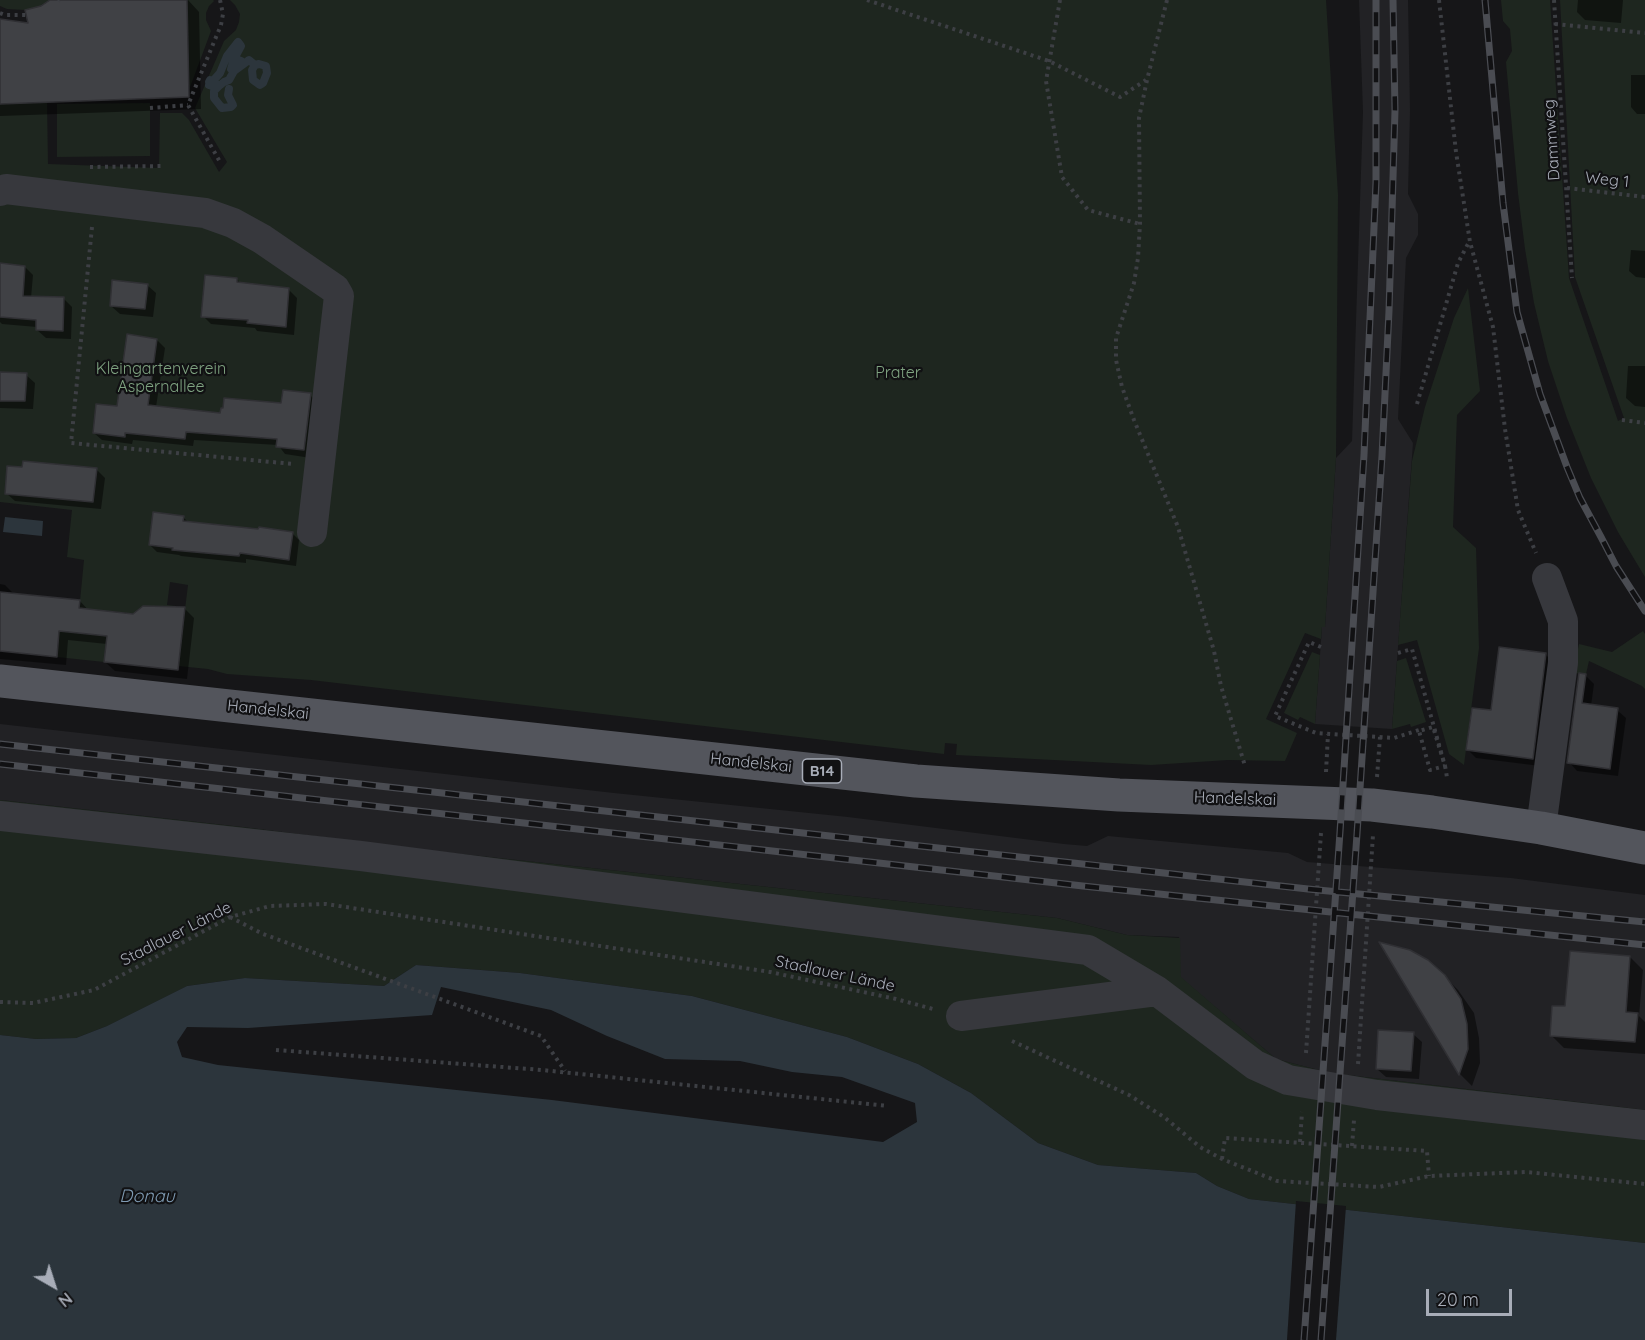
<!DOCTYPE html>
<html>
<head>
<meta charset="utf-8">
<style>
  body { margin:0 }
  #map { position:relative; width:1645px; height:1340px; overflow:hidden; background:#161618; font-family:Quicksand,sans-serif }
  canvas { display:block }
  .north { position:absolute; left:24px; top:1256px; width:60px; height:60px; -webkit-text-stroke:4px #111113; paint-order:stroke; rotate:141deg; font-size:16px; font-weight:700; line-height:24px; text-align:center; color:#a8adb8 }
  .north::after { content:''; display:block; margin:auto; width:21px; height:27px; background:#a8adb8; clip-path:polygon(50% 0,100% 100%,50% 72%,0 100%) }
  .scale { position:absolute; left:1426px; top:1289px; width:86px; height:27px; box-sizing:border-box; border:3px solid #a8adb8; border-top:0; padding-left:8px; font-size:18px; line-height:21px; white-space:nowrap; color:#a8adb8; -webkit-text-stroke:4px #111113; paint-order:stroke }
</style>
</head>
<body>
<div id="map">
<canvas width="1645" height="1340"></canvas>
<div class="north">N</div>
<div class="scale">20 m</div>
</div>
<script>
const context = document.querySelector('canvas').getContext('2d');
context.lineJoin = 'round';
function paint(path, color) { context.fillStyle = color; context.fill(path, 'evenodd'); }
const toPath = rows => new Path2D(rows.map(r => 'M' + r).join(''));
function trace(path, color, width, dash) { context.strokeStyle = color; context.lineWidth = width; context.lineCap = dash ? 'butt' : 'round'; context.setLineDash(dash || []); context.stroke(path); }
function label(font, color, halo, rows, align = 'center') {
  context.font = font + ' Quicksand,sans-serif'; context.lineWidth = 4.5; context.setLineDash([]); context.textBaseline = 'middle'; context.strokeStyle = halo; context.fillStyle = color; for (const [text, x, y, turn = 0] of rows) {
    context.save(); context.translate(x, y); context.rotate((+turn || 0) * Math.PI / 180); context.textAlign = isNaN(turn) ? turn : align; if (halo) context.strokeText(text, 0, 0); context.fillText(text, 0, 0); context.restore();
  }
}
paint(toPath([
  [1359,0,1408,0,1410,111,1408,194,1418,214,1418,235,1406,258,1398,419,1413,443,1392,729,1315,724,1322,627,1325,627,1336,458,1352,441,1363,112],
  [0,724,614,793,848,817,1064,844,1087,846,1108,836,1288,853,1307,862,1511,878,1645,895,1645,1110,1330,1073,1276,1059,1180,977,1179,937,1127,935,1057,918,442,852,242,827,0,800]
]), '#222225');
paint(toPath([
  [0,0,50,0,41,6,25,10,7,9,0,6],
  [187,0,213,0,214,1,209,6,206,13,206,20,211,31,189,90],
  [230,0,1326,0,1338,195,1336,458,1325,627,1322,627,1321,639,1305,633,1266,719,1297,733,1285,761,1228,760,1151,765,956,755,957,744,945,743,944,754,311,680,227,674,208,669,178,666,188,585,170,582,167,605,176,606,175,618,156,613,151,606,143,606,136,611,136,614,110,611,104,662,57,657,59,631,77,632,84,560,67,557,72,510,0,502,0,104,47,101,48,164,159,168,160,113,182,113,189,120,219,172,227,162,195,108,224,41,236,30,239,22,240,14,235,5],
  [1501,0,1550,0,1569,278,1618,421,1624,418,1575,277,1560,0,1645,0,1645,577,1618,532,1591,478,1567,418,1548,361,1534,303,1525,249,1518,193,1506,62,1512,51,1510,29,1503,21],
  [150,103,150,156,57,157,57,104],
  [1468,288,1480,391,1457,415,1453,527,1476,548,1479,648,1464,765,1449,754,1417,640,1398,645,1412,461,1425,407,1454,318],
  [1643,631,1645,634,1645,689,1642,686,1589,661,1586,674,1573,673,1579,644,1612,652],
  [1312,652,1320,655,1315,724,1300,717,1298,720,1284,713],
  [1406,658,1426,722,1411,727,1410,724,1392,729,1397,661],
  [0,800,242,827,442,852,1057,918,1127,935,1180,938,1181,977,1276,1059,1330,1073,1645,1110,1645,1243,1249,1199,1217,1186,1196,1173,1098,1165,1038,1143,971,1093,918,1064,847,1037,692,996,520,973,416,965,384,986,245,978,187,986,107,1026,76,1038,36,1039,0,1035]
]), '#1e261f');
paint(toPath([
  [5,517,43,521,42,536,3,532],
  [416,965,520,973,692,996,847,1037,918,1064,971,1093,1038,1143,1098,1165,1196,1173,1217,1186,1249,1199,1645,1243,1645,1340,0,1340,0,1035,36,1039,76,1038,107,1026,187,986,245,978,384,986],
  [441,987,551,1010,607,1036,665,1059,740,1061,792,1072,842,1077,915,1103,917,1122,883,1142,552,1100,218,1065,182,1057,177,1042,187,1027,248,1028,432,1015]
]), '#2c353c');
paint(toPath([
  [1296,1201,1346,1206,1336,1340,1287,1340]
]), '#161618');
paint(toPath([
  [53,0,188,0,199,12,201,109,0,116,0,23,32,38,42,7],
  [1578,0,1623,0,1621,23,1585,20,1577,12],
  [1631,75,1645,75,1645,114,1637,114,1631,107],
  [1631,250,1645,251,1645,278,1636,277,1629,271],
  [0,265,25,267,33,275,31,298,64,299,72,307,71,339,46,338,37,330,37,327,2,324,0,322],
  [237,279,241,284,288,289,297,298,294,335,257,331,255,328,211,324,203,316],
  [147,285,156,293,153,317,120,314,111,306],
  [157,340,165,348,156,407,221,415,283,405,310,395,318,403,311,458,285,454,278,445,194,440,193,446,133,440,132,444,102,440,94,433,119,408],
  [1628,366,1645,366,1645,407,1635,406,1626,398],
  [0,374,26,375,35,383,33,409,0,408],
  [96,469,105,478,101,509,15,501,6,493],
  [183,517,189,523,292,533,299,540,296,566,246,559,246,563,181,556,179,555,157,552,150,545],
  [0,584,5,585,15,595,80,601,89,611,133,615,185,609,194,618,187,679,115,671,105,662,107,644,68,640,66,665,0,659],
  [1545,654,1553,662,1540,766,1476,758,1468,750,1493,712],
  [1580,675,1586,676,1594,684,1591,706,1617,710,1626,718,1618,776,1577,771,1569,762],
  [1383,945,1444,976,1458,990,1474,1013,1479,1038,1480,1063,1472,1086,1460,1074],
  [1630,957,1643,970,1639,1016,1645,1022,1645,1054,1564,1048,1551,1035,1567,1008],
  [1413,1034,1422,1042,1419,1079,1386,1077,1377,1069]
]), '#0007');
trace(toPath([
  [211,82,209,82,210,80,213,81,220,73,227,56,238,42,241,46,234,59,233,64,236,67,240,65,241,61,236,59,234,60,233,62,231,69,234,71,249,60,255,65,259,64,266,66,267,73,263,83,260,85,253,80,252,70,255,65],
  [209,85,212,86,216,84,219,86,214,91,214,98,222,108,231,107,233,105,228,95,229,89],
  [219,86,224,82,229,80,234,71]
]), '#2c353c', 8);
const building = toPath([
  [50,0,187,0,189,97,0,104,0,19,28,23,25,10,41,6,50,0],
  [0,263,25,266,23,296,64,297,63,331,36,330,36,320,0,317,0,263],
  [205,275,237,278,237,282,289,288,286,327,247,323,248,320,201,317,205,275],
  [112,280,148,284,145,309,110,306,112,280],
  [127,334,157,339,148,405,220,413,221,408,223,408,224,398,281,403,283,390,311,393,304,450,276,447,277,439,186,432,185,439,125,433,125,437,93,433,96,404,117,406,127,334],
  [0,372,27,373,25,401,0,401,0,372],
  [23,461,97,468,93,502,5,494,7,466,22,467,23,461],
  [153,512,184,516,183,521,258,529,259,527,293,532,289,560,240,553,239,556,172,550,173,548,149,545,153,512],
  [0,592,80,600,79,608,133,614,143,606,185,607,178,670,104,662,107,636,59,631,57,657,0,651,0,592],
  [1499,647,1546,653,1533,759,1466,750,1472,708,1491,710,1499,647],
  [1579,673,1586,674,1582,703,1618,708,1610,769,1567,763,1579,673],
  [1379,942,1410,950,1428,960,1445,975,1461,999,1467,1024,1468,1049,1459,1075,1379,942],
  [1570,951,1630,956,1626,1012,1638,1013,1635,1042,1550,1036,1552,1006,1565,1006,1570,951],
  [1378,1030,1414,1032,1411,1071,1376,1069,1378,1030]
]);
paint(building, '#404145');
trace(building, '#303034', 1.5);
trace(toPath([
  [220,0,223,14,221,25,188,105,220,162],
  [867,0,1049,61,1120,97,1146,80],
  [1060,0,1046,81,1062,177,1088,210,1140,224],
  [1167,0,1147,80,1139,118,1140,224,1138,258,1134,283,1116,338,1116,360,1122,387,1134,420,1178,527,1214,651,1221,686,1245,766],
  [1439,0,1456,152,1470,242,1493,327,1505,429,1518,510,1536,553],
  [1554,0,1572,278],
  [58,1,59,0],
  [0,13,5,15,26,15],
  [1555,24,1645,33],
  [150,108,188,105],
  [90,167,164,166],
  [1567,188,1645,197],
  [92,227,71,443,293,464],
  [1417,404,1458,263,1469,242],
  [1622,420,1645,423],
  [1321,647,1309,642,1275,716,1316,733,1394,738,1422,729],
  [1398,653,1412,649,1445,766,1430,770,1419,731,1433,727,1445,766,1446,771,1447,778],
  [1326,772,1328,734],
  [1377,777,1380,737],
  [230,917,263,934,541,1036,565,1071],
  [0,1002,33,1003,94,990,230,917,270,906,326,904,770,972,896,999,933,1009],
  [1012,1041,1129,1095,1164,1117,1200,1147,1222,1159,1277,1181,1379,1187,1429,1176,1526,1172,1645,1184],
  [276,1050,542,1070,888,1106],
  [1306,1053,1321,833],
  [1358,1064,1373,835],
  [1300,1142,1302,1112],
  [1352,1146,1354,1120],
  [1222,1159,1225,1138,1427,1151,1429,1176]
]), '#3d3f44', 4, [3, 4.5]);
trace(toPath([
  [0,191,6,189,14,190,205,213,233,223,262,239,335,289,339,296,312,532],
  [0,816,361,856,1088,950,1157,991,1255,1065,1288,1080,1377,1095,1645,1125],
  [1541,828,1563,663,1563,621,1547,578],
  [961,1016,1157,991]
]), '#37383d', 30);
trace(toPath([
  [0,681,916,781,1119,795,1372,805,1432,812,1541,828,1645,848]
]), '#53555c', 33);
const rail = toPath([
  [1485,0,1503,203,1517,312,1540,394,1567,467,1580,498,1601,537,1616,566,1645,611],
  [0,744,1308,889,1645,922],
  [0,764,1083,886,1645,945],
  [1304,1340,1340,832,1364,455,1376,182,1376,0],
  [1321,1340,1357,834,1382,456,1389,311,1393,178,1395,110,1393,0]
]);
trace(rail, '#4a4c52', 7);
trace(rail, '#111113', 4.5, [14]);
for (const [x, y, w] of [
  [822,771,39]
]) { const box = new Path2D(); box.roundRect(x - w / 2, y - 12, w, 24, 4.5); context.fillStyle = '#111113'; context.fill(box); trace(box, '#a8adb8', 1.5); }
label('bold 15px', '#a8adb8', null, [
  ["B14",822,771]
]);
label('16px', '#a8adb8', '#111113', [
  ["Dammweg",1552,140,-94],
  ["Weg 1",1607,180,6],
  ["Handelskai",268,710,6],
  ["Handelskai",751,763,6],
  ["Handelskai",1235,799,2],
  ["Stadlauer Lände",176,934,-27],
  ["Stadlauer Lände",835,974,12]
]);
label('16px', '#7fa381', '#111113', [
  ["Kleingartenverein",161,369],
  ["Aspernallee",161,387],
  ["Prater",898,373]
]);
label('italic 18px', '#7f9bb3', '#111113', [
  ["Donau",147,1197]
]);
</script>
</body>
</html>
